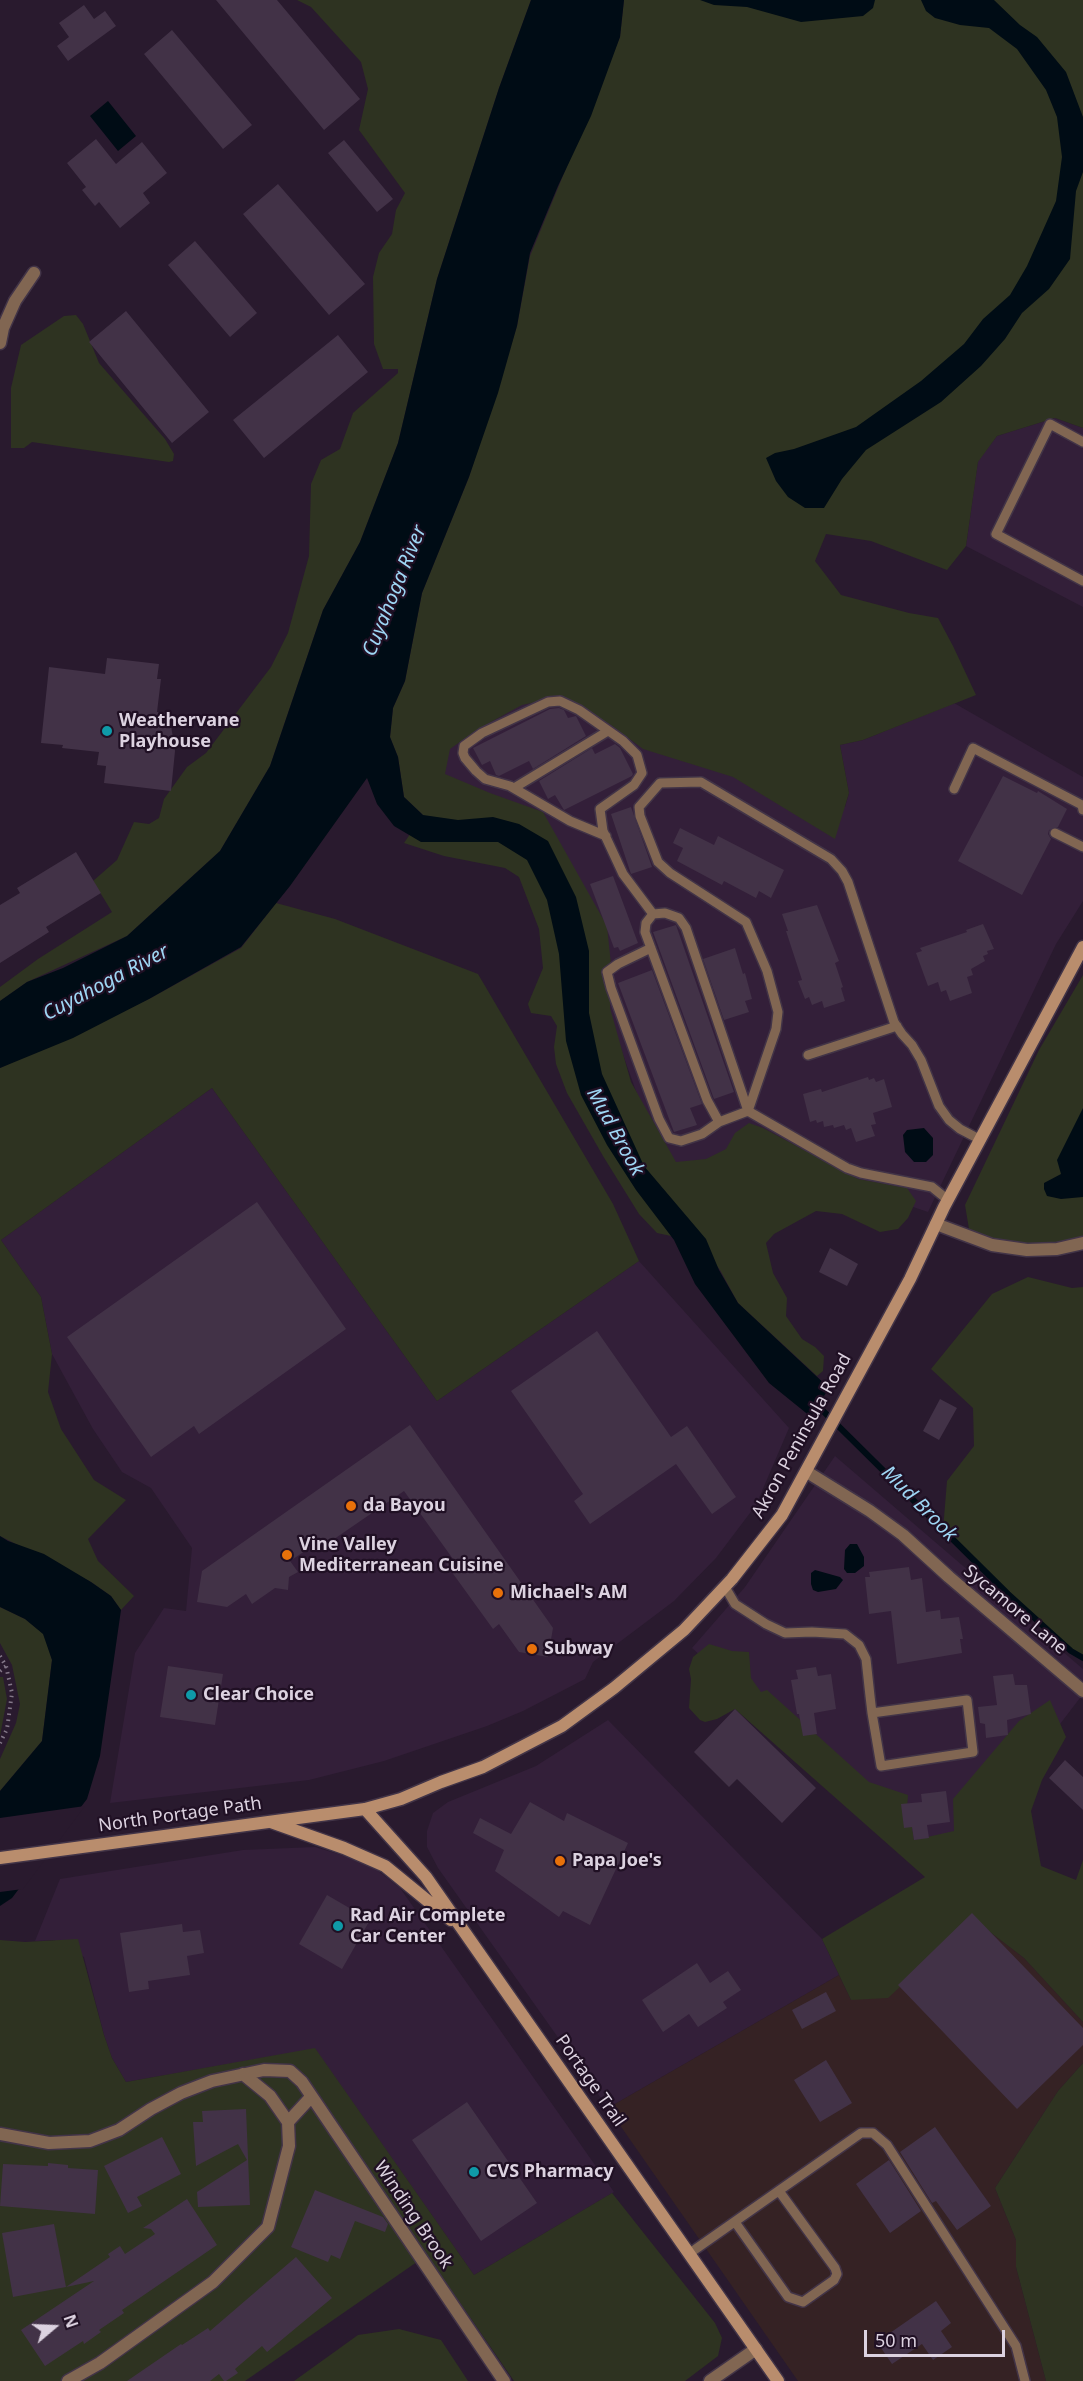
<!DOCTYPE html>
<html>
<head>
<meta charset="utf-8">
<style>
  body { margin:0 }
  #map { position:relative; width:1083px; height:2381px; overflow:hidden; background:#291a2e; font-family:"Noto Sans",sans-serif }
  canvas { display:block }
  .north { position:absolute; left:24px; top:2297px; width:60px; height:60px; -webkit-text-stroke:4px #201024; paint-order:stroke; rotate:71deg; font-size:16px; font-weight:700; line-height:24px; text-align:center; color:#dcd2e0 }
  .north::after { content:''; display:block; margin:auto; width:21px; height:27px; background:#dcd2e0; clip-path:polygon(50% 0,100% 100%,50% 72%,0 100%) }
  .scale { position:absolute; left:864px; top:2330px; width:141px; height:27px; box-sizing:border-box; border:3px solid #dcd2e0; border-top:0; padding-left:8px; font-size:18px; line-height:21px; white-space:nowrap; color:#dcd2e0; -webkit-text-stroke:4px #201024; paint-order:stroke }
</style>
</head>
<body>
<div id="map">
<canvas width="1083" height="2381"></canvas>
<div class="north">N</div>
<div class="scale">50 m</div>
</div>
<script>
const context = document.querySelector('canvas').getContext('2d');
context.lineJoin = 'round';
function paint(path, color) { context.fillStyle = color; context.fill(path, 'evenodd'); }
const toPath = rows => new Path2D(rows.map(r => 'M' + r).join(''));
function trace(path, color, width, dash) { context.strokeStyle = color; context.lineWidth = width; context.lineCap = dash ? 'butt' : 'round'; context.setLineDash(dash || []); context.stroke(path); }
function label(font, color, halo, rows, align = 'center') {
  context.font = font + ' "Noto Sans",sans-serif'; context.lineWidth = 4.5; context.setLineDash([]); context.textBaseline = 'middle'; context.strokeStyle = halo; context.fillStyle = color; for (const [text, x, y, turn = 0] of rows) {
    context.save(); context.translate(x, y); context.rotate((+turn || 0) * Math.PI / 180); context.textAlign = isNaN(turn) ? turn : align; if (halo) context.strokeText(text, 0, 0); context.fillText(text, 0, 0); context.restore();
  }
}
paint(toPath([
  [1055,418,1083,428,1083,607,966,546,978,461,997,436],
  [610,654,845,807,849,793,840,745,863,740,954,703,1083,777,1083,901,1056,944,928,1212,848,1185,668,1181,543,830,450,781,427,761,474,725],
  [212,1088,437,1401,639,1261,789,1428,756,1505,716,1558,674,1601,593,1662,585,1679,523,1711,487,1726,384,1761,309,1780,110,1803,135,1653,164,1608,186,1611,192,1548,151,1488,122,1472,93,1429,52,1354,41,1297,1,1240],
  [835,1456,1083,1669,1083,1694,943,1877,692,1648,745,1587],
  [608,1720,822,1939,839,1975,608,2108,438,1868,427,1847,427,1831,433,1813,448,1802,536,1766],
  [315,1847,368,1863,400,1888,614,2192,474,2275,315,2049,126,2082,112,2058,104,2035,84,1957,54,1940,35,1941,60,1879,243,1850]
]), '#331f39');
paint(toPath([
  [973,1919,1024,1958,1083,2022,1083,2063,1058,2091,995,2188,1016,2240,1016,2267,1046,2381,798,2381,608,2108,839,1975,851,2000]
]), '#352224');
paint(toPath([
  [297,0,531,0,499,88,437,279,398,443,360,542,323,610,270,766,220,851,127,936,27,982,0,1001,0,987,38,959,112,912,93,881,117,860,134,822,149,824,159,818,164,799,187,767,206,753,271,667,288,633,309,556,311,484,321,460,340,449,353,413,398,373,398,369,383,369,374,344,373,277,379,253,392,234,396,210,405,193,359,130,368,89,361,62,311,7],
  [624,0,1083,0,1083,428,1055,418,997,436,978,462,966,546,947,570,871,541,826,534,815,561,841,595,909,613,938,618,953,646,976,695,863,740,840,745,849,793,835,839,733,777,643,749,611,725,559,697,522,705,478,729,450,749,445,774,490,793,543,812,607,926,611,964,610,1008,631,1082,676,1162,706,1159,726,1149,735,1133,749,1123,763,1128,858,1179,907,1188,916,1201,908,1218,898,1229,880,1232,842,1214,816,1211,774,1234,766,1243,773,1273,787,1298,786,1316,802,1339,815,1347,824,1356,823,1371,817,1376,738,1303,720,1270,699,1242,657,1233,639,1214,603,1156,567,1093,556,1064,554,1047,557,1026,551,1016,531,1013,528,1004,543,968,539,929,519,877,505,868,444,856,404,843,423,815,404,797,398,757,390,737,393,708,405,681,422,593,469,477,517,326,530,256,620,37],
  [76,315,83,324,99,363,165,439,174,454,173,461,169,462,32,442,24,448,11,448,11,388,21,345,64,316],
  [276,903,335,919,478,974,613,1204,639,1261,437,1401,212,1088,1,1240,41,1297,52,1354,48,1392,61,1429,94,1480,126,1500,88,1539,98,1561,134,1596,121,1610,111,1596,91,1582,0,1536,0,1068,149,999,241,948],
  [1083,975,1083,1236,1064,1242,1030,1245,1001,1243,982,1237,969,1229,965,1205,1039,1050],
  [1028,1277,1072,1288,1083,1287,1083,1658,1071,1651,1008,1594,943,1530,947,1481,974,1446,973,1408,931,1369,992,1294],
  [0,1607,25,1619,44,1634,52,1660,42,1741,0,1791,0,1759,16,1723,20,1704,12,1665,0,1643],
  [709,1644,732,1651,749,1652,751,1678,761,1692,767,1690,869,1782,908,1795,906,1821,912,1827,914,1840,954,1831,953,1799,1019,1721,1050,1700,1066,1737,1042,1780,1031,1811,1041,1866,1076,1880,1083,1860,1083,2022,1024,1958,973,1919,888,1998,851,2000,822,1939,925,1877,735,1709,717,1719,705,1722,700,1720,689,1708,691,1679,689,1669,693,1657],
  [0,1677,3,1677,7,1699,0,1736],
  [78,1939,104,2035,112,2058,126,2082,315,2048,474,2275,612,2193,715,2323,722,2338,718,2356,685,2381,514,2381,427,2255,245,2381,0,2381,0,1940,25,1942],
  [1083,2063,1083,2381,1046,2381,1016,2267,1016,2240,995,2188,1058,2091],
  [399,2329,441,2340,468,2381,294,2381,358,2335]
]), '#2e3321');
paint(toPath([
  [531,0,624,0,620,37,591,116,558,186,530,253,517,326,498,393,469,477,422,593,405,681,393,708,390,737,398,757,404,797,423,815,458,820,493,817,519,824,548,841,576,897,589,951,589,1013,602,1074,644,1166,706,1239,719,1270,738,1303,829,1388,811,1417,769,1383,695,1284,674,1240,636,1190,607,1145,581,1095,566,1041,559,954,547,900,527,860,498,842,421,842,394,826,377,804,367,778,290,886,241,947,149,999,73,1038,0,1068,0,1001,27,982,63,968,127,936,220,851,270,766,323,610,360,542,398,443,437,279,499,88],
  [700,0,875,0,873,8,863,16,801,22,747,7,714,5],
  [921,0,994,0,1020,25,1037,37,1066,72,1083,117,1083,172,1076,191,1070,259,1049,289,1022,313,1005,339,981,366,941,402,866,450,842,479,824,508,805,508,788,497,776,481,766,458,775,453,794,449,856,427,921,381,964,344,983,319,1010,295,1027,266,1056,201,1062,157,1057,117,1046,90,1017,49,989,28,960,25,935,18,926,11],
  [108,101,136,136,118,151,90,116],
  [1083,1108,1083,1197,1061,1199,1047,1196,1044,1189,1044,1183,1061,1174,1057,1160],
  [924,1128,933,1138,933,1155,926,1162,914,1162,905,1152,903,1135,907,1130],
  [0,1536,8,1541,44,1554,91,1582,111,1596,121,1610,100,1756,87,1799,12,1898,0,1906,0,1791,42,1741,52,1660,43,1634,25,1619,0,1607],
  [850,1544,857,1544,864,1557,864,1566,855,1573,847,1573,844,1569,845,1550],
  [815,1570,840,1577,843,1580,836,1589,818,1592,813,1590,811,1584,811,1573]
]), '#000c15');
paint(toPath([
  [85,1806,23,1889,0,1892,0,1818]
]), '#291a2e');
trace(toPath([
  [812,1400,1008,1594,1071,1651,1083,1658]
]), '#000c15', 6);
paint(toPath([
  [216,0,277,0,360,99,324,130],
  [84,5,94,19,105,11,116,26,68,61,57,46,69,37,59,23],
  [172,30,252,125,223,149,144,54],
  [96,139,116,164,142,142,167,173,143,193,150,203,120,228,99,202,95,206,82,190,86,187,67,163],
  [344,140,393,199,377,212,328,153],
  [278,184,365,284,329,315,243,214],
  [195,241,257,313,230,337,168,265],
  [126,311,209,412,172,443,89,342],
  [338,335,368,372,264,458,233,420],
  [107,658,159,664,157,679,161,679,157,712,166,713,165,720,170,719,175,751,171,791,104,783,106,766,97,765,99,752,62,748,63,745,41,743,49,667,105,674],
  [559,708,564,710,568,718,576,716,586,736,533,769,529,761,499,776,496,775,490,761,482,765,473,748,550,709],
  [615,744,620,748,633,774,632,776,564,810,555,795,548,799,539,781,592,748,595,754],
  [1003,776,1037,793,1038,791,1067,809,1058,827,1049,830,1048,834,1051,839,1022,895,958,861],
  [631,807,652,867,631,874,611,814],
  [680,828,714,845,718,836,784,870,771,898,759,891,756,898,724,881,722,885,677,861,683,848,673,843],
  [76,852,101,893,46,927,49,932,0,963,0,905,20,893,17,888],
  [613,876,638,943,620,951,618,947,614,948,590,884],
  [817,905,839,961,835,963,843,987,841,988,845,1001,824,1008,822,1001,812,1005,809,997,805,999,798,981,802,980,786,931,788,931,782,914],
  [983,924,994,949,987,951,988,954,983,956,985,961,971,969,973,975,967,977,972,993,950,1001,946,990,941,992,938,982,928,986,916,953,922,951,920,948,967,932,966,930],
  [676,925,734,1092,714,1099,653,932],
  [735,948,743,974,745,973,752,999,745,1001,749,1012,724,1020,703,959],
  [652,970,702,1104,690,1108,697,1125,674,1132,618,983],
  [868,1077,869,1080,874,1078,876,1082,884,1079,892,1107,873,1113,876,1124,871,1125,875,1136,856,1142,851,1128,846,1130,844,1125,834,1128,833,1125,824,1127,823,1121,817,1123,816,1120,810,1122,803,1094,821,1089,822,1092],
  [257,1202,346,1329,199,1434,194,1426,151,1457,67,1337],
  [830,1248,858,1264,847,1286,819,1272],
  [597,1331,671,1437,687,1426,736,1497,712,1514,676,1464,590,1524,574,1501,583,1494,511,1391],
  [940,1399,957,1408,939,1440,923,1431],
  [410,1425,553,1628,548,1657,519,1652,499,1624,493,1629,446,1564,453,1559,404,1491,324,1546,320,1541,290,1561,298,1572,289,1577,288,1590,275,1588,252,1604,246,1594,227,1607,197,1602,202,1571],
  [909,1567,911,1580,922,1578,926,1612,940,1610,941,1619,959,1617,963,1639,960,1639,962,1653,897,1664,891,1611,869,1614,865,1577,870,1577,869,1572],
  [168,1666,223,1674,215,1725,160,1717],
  [816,1667,818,1676,831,1674,836,1709,814,1713,817,1734,803,1736,799,1714,797,1714,791,1680,798,1679,796,1670],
  [1013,1674,1015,1685,1027,1685,1031,1714,1007,1720,1008,1735,986,1738,985,1724,980,1723,978,1707,997,1705,993,1676],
  [735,1709,816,1788,782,1823,737,1779,729,1787,694,1752],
  [1065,1760,1083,1777,1083,1810,1049,1778],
  [946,1791,950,1822,927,1825,929,1838,914,1840,912,1827,904,1828,901,1804,922,1802,921,1794],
  [530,1802,564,1821,567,1813,628,1843,590,1925,563,1911,559,1917,495,1871,504,1850,473,1833,480,1818,511,1834],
  [327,1895,370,1920,342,1969,299,1944],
  [972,1913,1083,2028,1083,2045,1017,2109,898,1985],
  [182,1924,183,1932,200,1930,204,1953,187,1956,190,1975,148,1981,149,1989,129,1992,120,1933],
  [697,1963,710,1983,728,1971,741,1990,723,2002,727,2008,698,2027,689,2014,663,2032,642,2000],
  [826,1992,836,2011,802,2029,792,2010],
  [826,2060,852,2103,820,2122,794,2080],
  [467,2102,537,2203,481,2241,412,2140],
  [246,2109,250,2205,198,2207,197,2192,247,2160,238,2144,196,2166,193,2122,203,2122,202,2111],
  [935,2127,991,2206,957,2230,936,2201,932,2203,900,2152],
  [162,2137,181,2174,137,2197,142,2206,128,2213,104,2166],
  [889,2160,921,2211,890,2233,856,2184],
  [48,2163,68,2165,68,2168,98,2170,95,2214,0,2206,3,2164,48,2166],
  [315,2190,383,2217,388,2224,385,2232,355,2221,340,2259,331,2255,328,2262,291,2247],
  [187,2199,217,2245,122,2310,124,2313,99,2330,101,2332,84,2344,83,2341,45,2366,21,2330,94,2281,66,2287,110,2257,108,2254,120,2246,125,2254,155,2234,151,2229,143,2228],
  [54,2224,66,2287,13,2297,2,2233],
  [296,2257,332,2298,267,2352,262,2346,235,2369,238,2373,226,2381,224,2381,219,2374,210,2381,127,2381,181,2344,182,2345,208,2328,210,2331],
  [936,2301,951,2323,941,2331,952,2347,933,2360,922,2344,892,2364,877,2342]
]), '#423247');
const lane = toPath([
  [1083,442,1050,424,996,534,1083,581],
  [514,788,608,731],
  [954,789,973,748,1082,805,1083,810],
  [1055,833,1083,847],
  [606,836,570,821,510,786,485,779,476,771,465,758,463,753,464,746,482,733,548,702,560,701,579,710,623,741,637,755,642,773,634,785,600,809,603,831,623,874,653,914],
  [651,948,618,964,607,972,611,988,659,1119,669,1138,681,1141,702,1134,719,1122],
  [808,1055,897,1026],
  [948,1200,932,1187,861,1173,847,1168,748,1111,719,1122,707,1100,645,932,646,923,653,914,665,913,679,918,686,928,748,1111,776,1029,778,1012,767,971,746,922,670,873,658,862,640,816,639,807,660,783,701,782,831,859,842,871,848,882,894,1022,902,1034,912,1045,921,1060,939,1106,949,1120,960,1129,981,1140],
  [725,1587,735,1604,766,1624,785,1633,812,1632,845,1634,859,1645,866,1659,870,1696,872,1713,881,1766,973,1752,967,1700,872,1713],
  [735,2222,788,2297,803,2302,834,2280,837,2274,835,2268,779,2191],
  [690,2253,861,2133,873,2133,887,2145,1016,2346,1025,2381]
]);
const street = toPath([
  [0,343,3,328,15,301,34,273],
  [936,1224,992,1245,1027,1250,1057,1249,1083,1243],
  [807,1472,870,1511,903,1535,949,1577,1083,1691],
  [243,2074,270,2096,288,2122],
  [0,2134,49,2143,90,2141,119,2130,151,2109,181,2093,212,2081,264,2070,290,2071,302,2082,504,2381],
  [68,2381,100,2363,213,2282,268,2227,289,2146,288,2122,311,2097],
  [710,2381,756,2349]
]);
const secondary = toPath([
  [365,1809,426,1877,778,2381],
  [271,1822,344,1848,385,1866,451,1920],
  [0,1858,365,1809,401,1799,441,1782,483,1767,562,1726,614,1688,684,1630,732,1579,782,1515,910,1279,944,1207,1083,947]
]);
trace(lane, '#423447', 12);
trace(street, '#423447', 15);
trace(secondary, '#423447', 15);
trace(toPath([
  [0,1656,6,1666,12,1693,7,1729,0,1743],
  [0,1671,6,1666]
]), '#837788', 4, [1.5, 4.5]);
trace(lane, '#816652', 9);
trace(street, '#816652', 12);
trace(secondary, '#b98d6d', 12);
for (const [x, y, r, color] of [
  [107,731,6,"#0f9aa8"],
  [351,1506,6,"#e8710a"],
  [287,1555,6,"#e8710a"],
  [498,1593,6,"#e8710a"],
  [532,1649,6,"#e8710a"],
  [191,1695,6,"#0f9aa8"],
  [560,1861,6,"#e8710a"],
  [338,1926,6,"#0f9aa8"],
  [474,2172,6,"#0f9aa8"]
]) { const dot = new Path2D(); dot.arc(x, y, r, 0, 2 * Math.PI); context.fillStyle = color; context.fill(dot); trace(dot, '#201024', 2); }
label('bold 18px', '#dcd2e0', '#201024', [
  ["Weathervane",119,721],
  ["Playhouse",119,742],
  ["da Bayou",363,1506],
  ["Vine Valley",299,1545],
  ["Mediterranean Cuisine",299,1566],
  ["Michael's AM",510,1593],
  ["Subway",544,1649],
  ["Clear Choice",203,1695],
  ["Papa Joe's",572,1861],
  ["Rad Air Complete",350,1916],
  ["Car Center",350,1937],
  ["CVS Pharmacy",486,2172]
], 'left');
label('18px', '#dcd2e0', '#201024', [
  ["Akron Peninsula Road",802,1436,-61],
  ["Sycamore Lane",1015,1610,40],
  ["North Portage Path",180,1815,-8],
  ["Portage Trail",590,2081,55],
  ["Winding Brook",413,2215,56]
]);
label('italic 20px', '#9ed6f4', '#201024', [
  ["Cuyahoga River",395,591,-68],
  ["Cuyahoga River",106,983,-28],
  ["Mud Brook",615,1132,61],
  ["Mud Brook",919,1504,45]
]);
</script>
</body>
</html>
